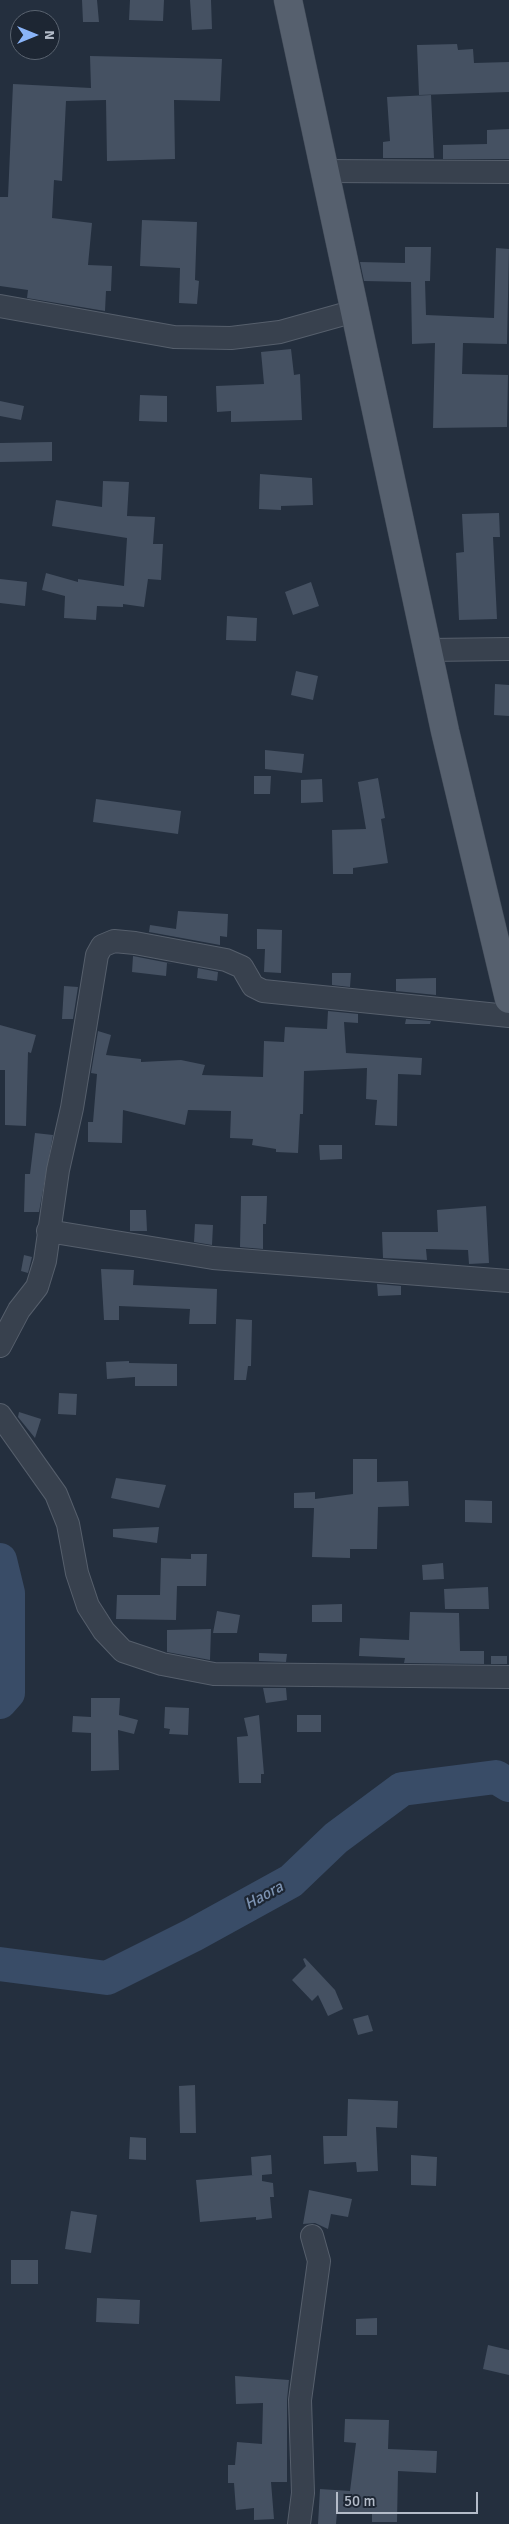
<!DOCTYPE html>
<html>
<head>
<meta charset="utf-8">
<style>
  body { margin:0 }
  #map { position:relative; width:509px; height:2524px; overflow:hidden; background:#242f3e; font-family:Signika,sans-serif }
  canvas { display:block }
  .north { position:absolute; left:10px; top:10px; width:50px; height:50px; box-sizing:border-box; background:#1d2633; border:1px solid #59626f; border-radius:50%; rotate:90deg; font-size:14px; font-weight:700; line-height:20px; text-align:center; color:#b4bcc9 }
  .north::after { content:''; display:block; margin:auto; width:18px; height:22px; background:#8ab4f8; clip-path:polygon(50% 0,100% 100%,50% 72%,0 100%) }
  .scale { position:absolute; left:336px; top:2492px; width:142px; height:22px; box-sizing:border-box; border:2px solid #b4bcc9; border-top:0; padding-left:6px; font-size:15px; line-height:18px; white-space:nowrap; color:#b4bcc9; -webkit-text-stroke:4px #1d2633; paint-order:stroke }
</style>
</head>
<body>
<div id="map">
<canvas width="509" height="2524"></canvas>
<div class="north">N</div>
<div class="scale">50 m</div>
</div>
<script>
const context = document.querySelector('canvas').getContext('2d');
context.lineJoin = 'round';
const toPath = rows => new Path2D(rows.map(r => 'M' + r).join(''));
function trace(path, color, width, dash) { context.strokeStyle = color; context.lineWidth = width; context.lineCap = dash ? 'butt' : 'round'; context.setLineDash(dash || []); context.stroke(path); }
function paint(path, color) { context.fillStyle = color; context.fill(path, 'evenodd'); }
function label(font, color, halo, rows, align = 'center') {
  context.font = font + ' Signika,sans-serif'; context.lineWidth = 4.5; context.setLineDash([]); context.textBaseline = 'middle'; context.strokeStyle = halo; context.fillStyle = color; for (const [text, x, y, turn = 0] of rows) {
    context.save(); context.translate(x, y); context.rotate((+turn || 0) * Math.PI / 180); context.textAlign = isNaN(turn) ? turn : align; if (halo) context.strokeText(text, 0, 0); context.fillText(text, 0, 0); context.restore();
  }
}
trace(toPath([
  [0,1560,8,1593,8,1693,0,1702],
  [0,1964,107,1978,193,1935,291,1881,336,1838,402,1789,496,1777,509,1785]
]), '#394c67', 34);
paint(toPath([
  [82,0,97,0,99,22,83,22],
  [130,0,164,0,163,21,129,20],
  [190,0,211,0,212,29,192,30],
  [457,44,458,50,473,49,474,63,509,62,509,92,419,95,417,45],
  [90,56,222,59,220,101,174,100,175,159,107,161,106,100,66,101,62,181,54,180,52,218,92,223,88,265,112,266,111,291,106,291,105,311,27,298,28,290,0,286,0,197,8,197,13,84,91,88],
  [431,95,434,158,383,158,383,142,390,141,387,97],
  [509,129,509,159,443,159,443,145,487,144,487,130],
  [142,220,197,222,195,280,199,281,197,304,179,303,180,268,140,266],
  [405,247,431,247,430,281,425,281,426,315,494,318,496,248,509,249,507,344,463,343,462,374,508,375,507,427,433,428,435,343,412,344,411,282,364,281,360,262,405,263],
  [291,349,294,375,300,374,302,420,231,422,231,411,217,412,216,386,264,384,261,352],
  [140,395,167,396,167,422,139,421],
  [0,401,24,406,21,420,0,416],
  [52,442,52,461,0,462,0,443],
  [260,474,312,478,313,505,281,506,281,510,259,509],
  [103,481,129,482,127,516,155,517,153,544,163,544,161,580,148,579,144,607,123,604,123,607,97,606,96,620,64,618,65,596,42,590,46,573,78,582,78,579,124,586,127,538,52,526,56,500,102,507],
  [499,513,500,537,493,537,497,619,459,620,456,553,464,552,462,514],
  [0,579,27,582,25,606,0,603],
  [311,582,319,606,293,615,285,592],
  [227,616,257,618,256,641,226,640],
  [296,671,318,676,313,700,291,695],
  [495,684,509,685,509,716,494,715],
  [265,750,304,754,302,773,265,769],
  [254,776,271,776,270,794,254,794],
  [378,778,385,818,381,819,388,863,353,868,353,874,333,874,332,830,366,829,358,782],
  [322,779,323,802,301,803,301,780],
  [96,799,181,811,178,834,93,822],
  [178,911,228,914,227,937,220,936,220,945,149,932,150,925,176,929],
  [257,929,282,930,281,973,264,972,265,949,257,949],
  [133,956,174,964,167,963,166,976,132,972],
  [198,968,218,972,217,981,197,978],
  [332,973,351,973,350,987,332,985],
  [436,978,436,995,396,991,396,979],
  [64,986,78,987,73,1019,62,1019],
  [328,1011,358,1014,358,1023,344,1022,346,1053,422,1058,421,1075,398,1074,397,1126,375,1125,377,1100,366,1099,367,1068,304,1071,303,1114,300,1114,298,1153,276,1152,276,1149,252,1145,253,1139,230,1138,231,1111,188,1110,185,1125,123,1110,122,1143,88,1142,88,1122,93,1122,97,1074,91,1073,98,1031,111,1035,106,1055,141,1059,141,1062,181,1060,205,1065,202,1075,263,1077,264,1041,284,1042,285,1027,327,1029],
  [406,1019,431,1021,430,1024,405,1024],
  [0,1025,36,1035,31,1053,28,1052,26,1126,5,1125,5,1070,0,1070],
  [35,1133,53,1135,39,1212,24,1212,25,1174,30,1174],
  [319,1145,342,1145,342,1159,320,1160],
  [241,1196,267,1196,266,1224,263,1224,263,1249,240,1247],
  [486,1206,489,1263,469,1264,468,1250,426,1249,427,1260,383,1258,382,1232,438,1232,437,1210],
  [130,1210,146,1210,147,1231,130,1231],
  [195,1224,213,1225,212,1245,194,1242],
  [24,1255,32,1257,28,1273,21,1271],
  [101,1269,134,1270,133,1285,217,1289,216,1324,189,1324,190,1309,119,1306,119,1320,104,1320],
  [377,1284,401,1286,401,1295,378,1296],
  [236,1319,252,1320,251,1366,248,1366,246,1380,234,1380],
  [129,1361,129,1363,177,1364,177,1386,135,1386,135,1377,107,1379,106,1362],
  [59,1393,77,1394,76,1415,58,1414],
  [19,1412,41,1419,35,1438,18,1417],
  [353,1459,377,1459,377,1482,408,1481,409,1506,378,1507,377,1549,350,1549,350,1558,312,1557,314,1508,294,1508,294,1493,315,1492,315,1499,353,1494],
  [116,1478,166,1485,159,1508,111,1498],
  [465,1500,492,1501,492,1523,465,1522],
  [159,1527,157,1543,113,1537,113,1529],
  [191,1554,207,1554,206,1586,177,1586,176,1620,116,1619,117,1595,160,1595,161,1558,191,1559],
  [443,1563,444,1579,423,1580,422,1565],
  [488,1587,489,1609,445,1609,444,1589],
  [342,1604,342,1622,312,1622,312,1605],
  [217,1611,240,1615,237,1633,213,1633],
  [410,1612,459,1613,460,1651,484,1651,484,1664,404,1663,405,1658,359,1656,360,1638,409,1640],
  [211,1629,210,1660,167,1652,167,1630],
  [259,1653,287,1654,286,1662,259,1661],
  [491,1656,507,1656,507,1664,491,1664],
  [263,1688,286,1688,287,1700,266,1703],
  [91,1698,120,1698,119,1715,138,1720,134,1734,118,1730,119,1770,91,1771,91,1733,72,1732,73,1716,91,1717],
  [165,1707,189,1708,188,1735,169,1734,170,1729,164,1728],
  [259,1715,264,1774,261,1774,261,1783,239,1783,237,1737,248,1736,244,1718],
  [297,1715,321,1715,321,1732,297,1732],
  [305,1958,335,1990,343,2009,328,2016,318,1995,312,2001,292,1980,306,1966,303,1959],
  [368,2015,373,2031,358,2035,353,2019],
  [195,2085,196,2133,180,2133,179,2086],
  [348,2099,398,2101,397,2128,376,2127,378,2171,357,2172,356,2162,324,2164,323,2136,347,2136],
  [130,2137,146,2138,146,2160,129,2159],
  [271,2155,272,2174,262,2175,262,2181,273,2183,274,2197,270,2197,272,2218,256,2220,256,2217,200,2222,196,2180,254,2175,252,2175,251,2157],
  [411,2155,437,2157,436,2186,411,2185],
  [309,2190,352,2199,348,2217,331,2214,328,2229,315,2223,303,2224],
  [71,2211,97,2215,91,2253,65,2249],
  [11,2260,38,2260,38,2284,11,2284],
  [97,2298,140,2300,139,2324,96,2322],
  [377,2318,377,2335,356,2335,356,2319],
  [488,2345,509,2350,509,2375,483,2369],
  [235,2376,289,2380,287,2400,287,2482,271,2482,274,2519,254,2520,254,2508,236,2510,234,2483,228,2483,228,2465,235,2465,237,2442,262,2444,263,2403,236,2404],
  [345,2419,389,2420,388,2449,437,2451,436,2473,398,2471,397,2522,372,2522,372,2514,337,2512,336,2524,318,2524,320,2489,350,2491,356,2443,344,2442]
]), '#455162');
const street = toPath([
  [324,171,509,172],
  [0,306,174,337,231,338,280,332,355,311],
  [428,650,509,649],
  [48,1231,213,1258,509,1281],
  [0,1346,19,1310,37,1287,45,1261,58,1170,72,1108,97,955,102,946,114,941,135,943,226,960,242,967,253,986,263,991,509,1016],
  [0,1415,56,1494,68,1524,77,1573,88,1606,104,1631,123,1651,162,1664,214,1674,509,1677],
  [299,2524,303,2493,300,2400,319,2261,312,2236]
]);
const primary = toPath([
  [288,0,445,731,509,999]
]);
trace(street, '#565f6c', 24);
trace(primary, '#414a57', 29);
trace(street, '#38414e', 22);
trace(primary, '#56606e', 28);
label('italic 16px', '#7c92b1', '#1d2633', [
  ["Haora",264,1896,-29]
]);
</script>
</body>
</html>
